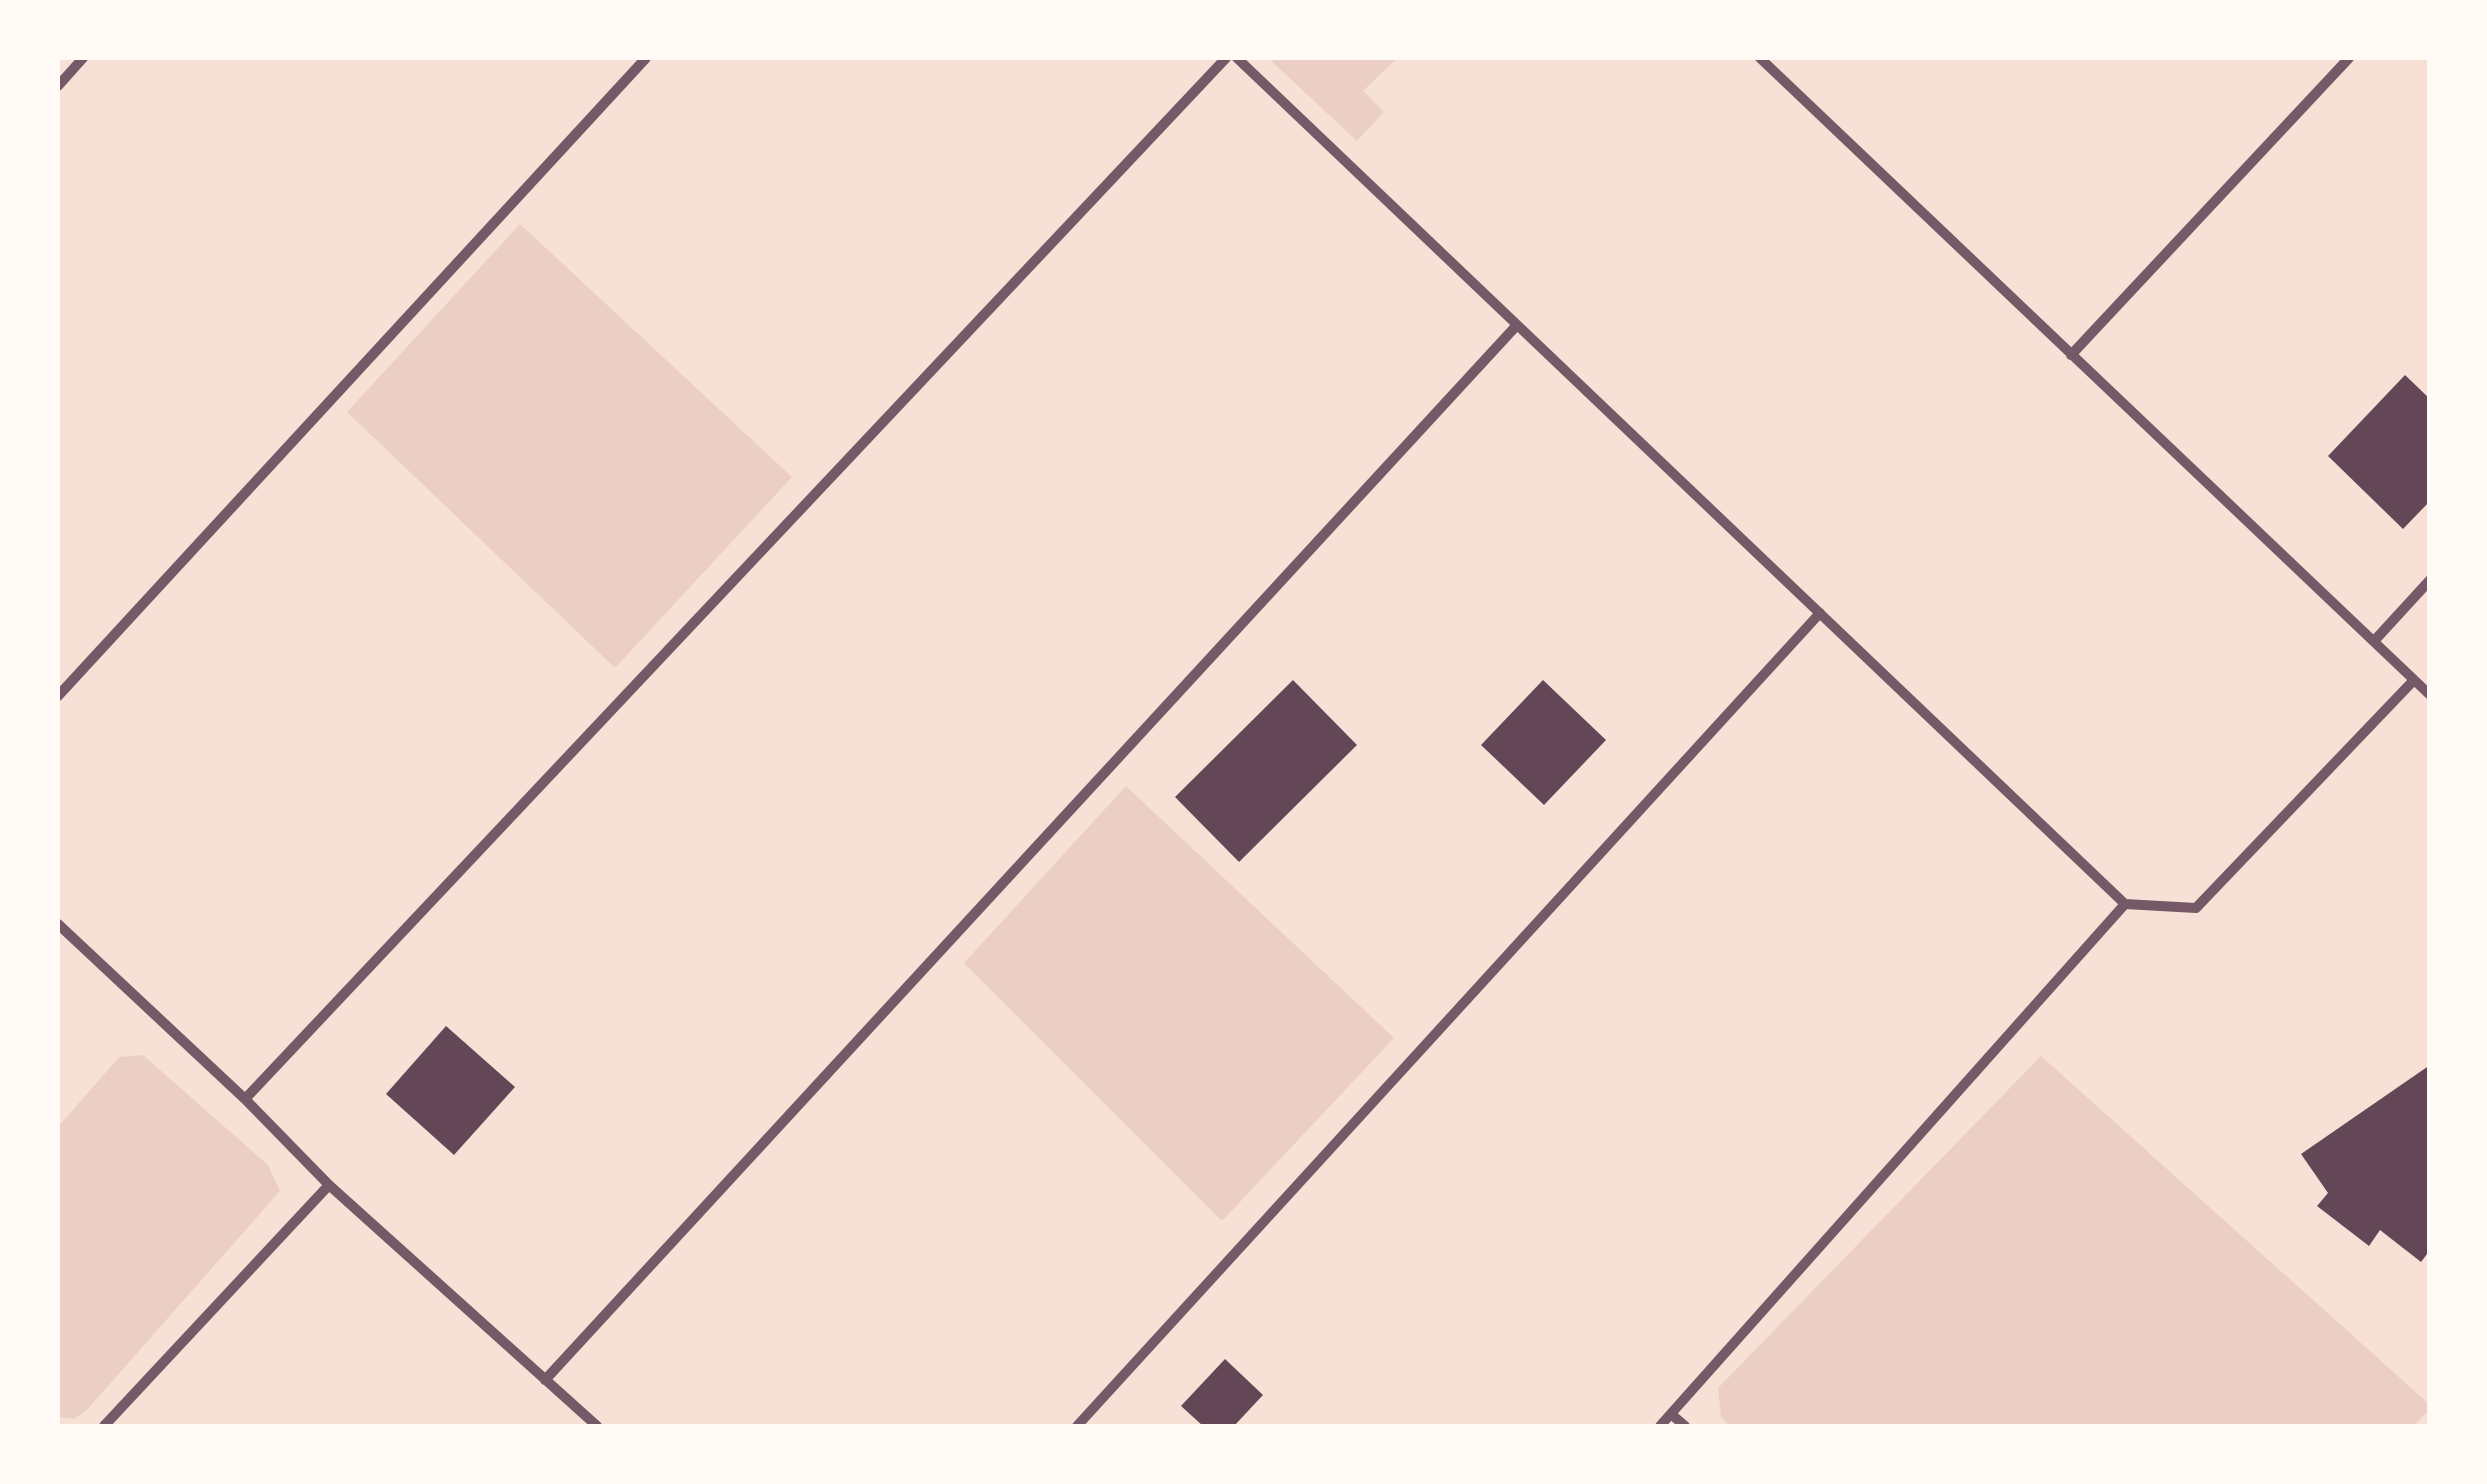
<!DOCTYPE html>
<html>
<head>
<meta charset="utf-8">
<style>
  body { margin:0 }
  #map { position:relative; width:2487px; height:1484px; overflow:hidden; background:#f7e1d7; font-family:"Archivo Narrow",sans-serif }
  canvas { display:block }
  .frame { position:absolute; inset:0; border:60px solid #fffaf5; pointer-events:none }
</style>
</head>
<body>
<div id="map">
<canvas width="2487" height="1484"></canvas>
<div class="frame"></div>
</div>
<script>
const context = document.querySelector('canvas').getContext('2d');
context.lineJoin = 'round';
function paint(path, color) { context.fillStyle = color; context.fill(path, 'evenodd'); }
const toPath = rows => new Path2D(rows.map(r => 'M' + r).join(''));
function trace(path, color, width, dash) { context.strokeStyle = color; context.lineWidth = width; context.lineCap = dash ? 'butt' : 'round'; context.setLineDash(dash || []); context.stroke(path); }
paint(toPath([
  [1268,58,1397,58,1363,91,1384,112,1357,141],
  [520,224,792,477,615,668,347,412],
  [1126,786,1394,1038,1222,1221,964,963],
  [143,1055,268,1165,280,1191,86,1411,74,1419,58,1417,58,1127,119,1057],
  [2041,1056,2429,1404,2429,1410,2414,1426,1730,1426,1721,1418,1718,1388]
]), '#ebcfc5');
paint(toPath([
  [2405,375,2430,399,2430,501,2403,529,2328,456],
  [1293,680,1357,745,1239,862,1175,797],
  [1543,680,1606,740,1544,805,1481,745],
  [446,1026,515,1087,454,1155,386,1094],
  [2430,1065,2430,1250,2421,1262,2380,1230,2369,1246,2317,1206,2328,1193,2301,1154],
  [1225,1359,1263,1395,1234,1426,1203,1426,1181,1406]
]), '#644757');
trace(toPath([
  [1237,58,2125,904],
  [1760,58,2430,695],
  [58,86,83,58],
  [2071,355,2349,58],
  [2375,640,2430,580],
  [58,696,646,58],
  [2125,904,2196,908,2414,680],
  [58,924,245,1099,329,1185,597,1426],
  [245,1099,1226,58],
  [545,1380,1517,325],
  [1671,1414,1685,1426],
  [104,1426,329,1185],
  [1077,1426,1820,613],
  [1660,1426,2125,904]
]), '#755966', 10);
</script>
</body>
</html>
